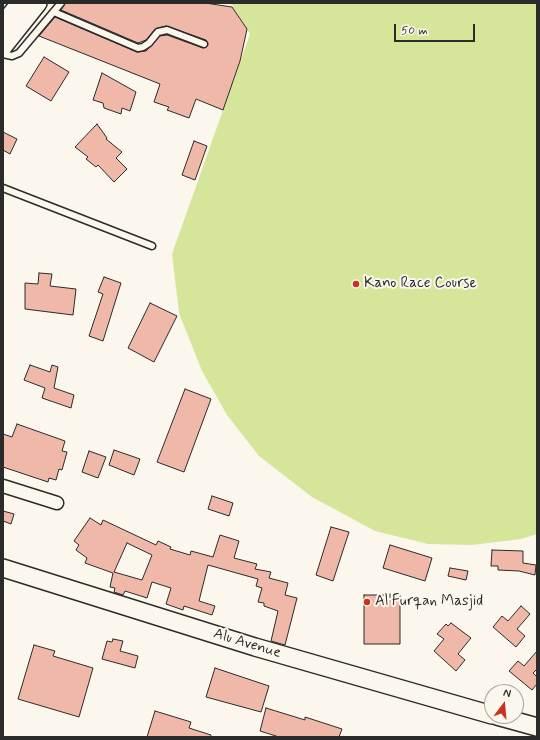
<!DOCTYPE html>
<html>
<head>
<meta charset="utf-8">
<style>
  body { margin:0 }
  #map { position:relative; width:540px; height:740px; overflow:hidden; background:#fbf7ec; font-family:Mynerve,sans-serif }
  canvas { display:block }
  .frame { position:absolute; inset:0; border:4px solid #2b2b2b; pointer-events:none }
  .north { position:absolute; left:484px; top:684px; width:40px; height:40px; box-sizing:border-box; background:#fbf7ec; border:1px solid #a8a59f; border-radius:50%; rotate:16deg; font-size:11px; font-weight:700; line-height:16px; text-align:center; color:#2b2b2b }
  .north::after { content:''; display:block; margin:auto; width:14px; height:18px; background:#c8321e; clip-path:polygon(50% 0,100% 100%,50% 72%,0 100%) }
  .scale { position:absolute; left:394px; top:24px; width:81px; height:18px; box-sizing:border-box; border:2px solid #2b2b2b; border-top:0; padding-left:5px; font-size:12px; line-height:14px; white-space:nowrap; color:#2b2b2b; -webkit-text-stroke:3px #fbf7ec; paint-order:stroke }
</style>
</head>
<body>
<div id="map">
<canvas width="540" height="740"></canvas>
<div class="frame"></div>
<div class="north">N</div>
<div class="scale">50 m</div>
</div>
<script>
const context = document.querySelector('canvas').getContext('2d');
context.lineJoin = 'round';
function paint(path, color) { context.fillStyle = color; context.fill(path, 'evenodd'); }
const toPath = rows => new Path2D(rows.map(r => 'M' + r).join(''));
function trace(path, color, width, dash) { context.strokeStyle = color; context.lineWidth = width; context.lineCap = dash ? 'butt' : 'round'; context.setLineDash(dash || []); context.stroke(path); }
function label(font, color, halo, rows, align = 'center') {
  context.font = font + ' Mynerve,sans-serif'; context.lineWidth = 4; context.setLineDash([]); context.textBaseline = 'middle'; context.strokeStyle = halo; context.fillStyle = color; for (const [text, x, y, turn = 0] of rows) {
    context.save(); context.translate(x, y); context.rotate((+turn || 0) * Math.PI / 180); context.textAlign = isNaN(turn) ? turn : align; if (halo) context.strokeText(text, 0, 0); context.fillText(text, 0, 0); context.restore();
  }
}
paint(toPath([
  [230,3,537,3,537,534,521,539,472,545,428,544,375,531,312,497,259,456,227,415,202,371,179,313,172,254,250,34]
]), '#d5e69a');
const building = toPath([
  [65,3,205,3,232,7,247,29,240,61,223,110,196,99,189,118,167,110,169,107,154,102,160,84,39,36,55,17,137,52,146,51,160,36,167,35,203,48,208,45,206,40,166,26,155,29,146,40,138,43,61,10,65,3],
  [44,57,69,72,51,101,26,86,44,57],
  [102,73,136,92,130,111,122,108,121,114,104,108,103,103,93,100,102,73],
  [97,124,107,138,106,139,122,152,116,158,127,169,114,182,98,165,96,167,86,159,88,157,75,147,97,124],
  [3,132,17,139,10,154,3,150,3,132],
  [194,141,207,146,195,180,182,175,194,141],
  [39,273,52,274,50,286,76,289,73,315,25,309,25,283,38,284,39,273],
  [104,277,121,283,103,341,89,336,103,294,98,292,104,277],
  [150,303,177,316,154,362,128,348,150,303],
  [30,365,50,372,52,365,58,367,54,388,74,395,71,408,42,398,45,388,24,380,30,365],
  [185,389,211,399,184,472,157,462,185,389],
  [17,424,65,441,62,451,67,452,62,470,59,469,56,480,49,478,48,482,3,467,3,434,12,437,17,424],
  [114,450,140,459,134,475,109,465,114,450],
  [89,451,106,457,98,478,82,472,89,451],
  [212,496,233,503,229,516,208,509,212,496],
  [3,511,14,514,11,524,3,521,3,511],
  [90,518,101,525,103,520,156,545,158,541,171,547,170,549,190,555,191,551,213,557,220,535,239,541,234,558,257,564,255,569,271,572,269,578,288,583,285,595,297,598,285,645,271,641,278,611,264,606,264,603,258,602,262,588,256,586,258,579,208,565,199,601,215,606,212,615,184,606,183,610,166,604,171,588,152,582,147,598,125,591,123,595,114,592,115,588,110,587,113,573,85,563,87,558,76,550,79,545,74,541,90,518],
  [127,543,152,555,142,580,114,572,127,543],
  [331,527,349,532,333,581,316,575,331,527],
  [390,545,432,558,425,581,383,568,390,545],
  [492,550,523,551,523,563,536,565,535,575,519,571,498,570,498,566,491,566,492,550],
  [450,568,468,571,466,580,448,576,450,568],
  [364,595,400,595,400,644,364,644,364,595],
  [521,606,530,614,517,629,525,636,516,647,493,627,502,616,508,621,521,606],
  [451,623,471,638,458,654,465,660,456,671,434,651,444,639,437,634,446,624,448,626,451,623],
  [113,639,123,641,120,651,138,656,135,668,102,659,107,641,112,642,113,639],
  [34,645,55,651,53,656,93,668,79,717,18,699,34,645],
  [537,651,537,669,533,673,537,677,537,684,532,690,509,671,518,661,524,666,537,651],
  [215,668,269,686,261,712,206,697,215,668],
  [266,708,305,720,305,717,342,729,339,737,279,737,260,731,266,708],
  [155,711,191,722,189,728,211,735,211,737,147,737,155,711]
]);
paint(building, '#f0b8a8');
trace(building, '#2b2b2b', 1);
const lane = toPath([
  [54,12,138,48,143,47,149,43,158,32,167,30,204,44],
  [3,54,12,56,19,53,61,3],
  [3,188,152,246]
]);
const street = toPath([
  [3,486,57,503]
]);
const secondary = toPath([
  [3,24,20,3],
  [3,47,38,3],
  [3,568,255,647,492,715],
  [497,716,537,727]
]);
trace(lane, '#2b2b2b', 9);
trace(street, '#2b2b2b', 15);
trace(secondary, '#2b2b2b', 20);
trace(lane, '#fbf7ec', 6);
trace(street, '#fbf7ec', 12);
trace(secondary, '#fbf7ec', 17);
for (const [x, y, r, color] of [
  [356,284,4,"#c8321e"],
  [367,602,4,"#c8321e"]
]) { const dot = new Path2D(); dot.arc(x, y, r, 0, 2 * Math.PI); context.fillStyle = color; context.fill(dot); trace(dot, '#fbf7ec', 1.5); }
label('15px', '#2b2b2b', '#fbf7ec', [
  ["Kano Race Course",364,284],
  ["Al'Furqan Masjid",375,602]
], 'left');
label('15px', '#2b2b2b', '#fbf7ec', [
  ["Alu Avenue",247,644,17]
]);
</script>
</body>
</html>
